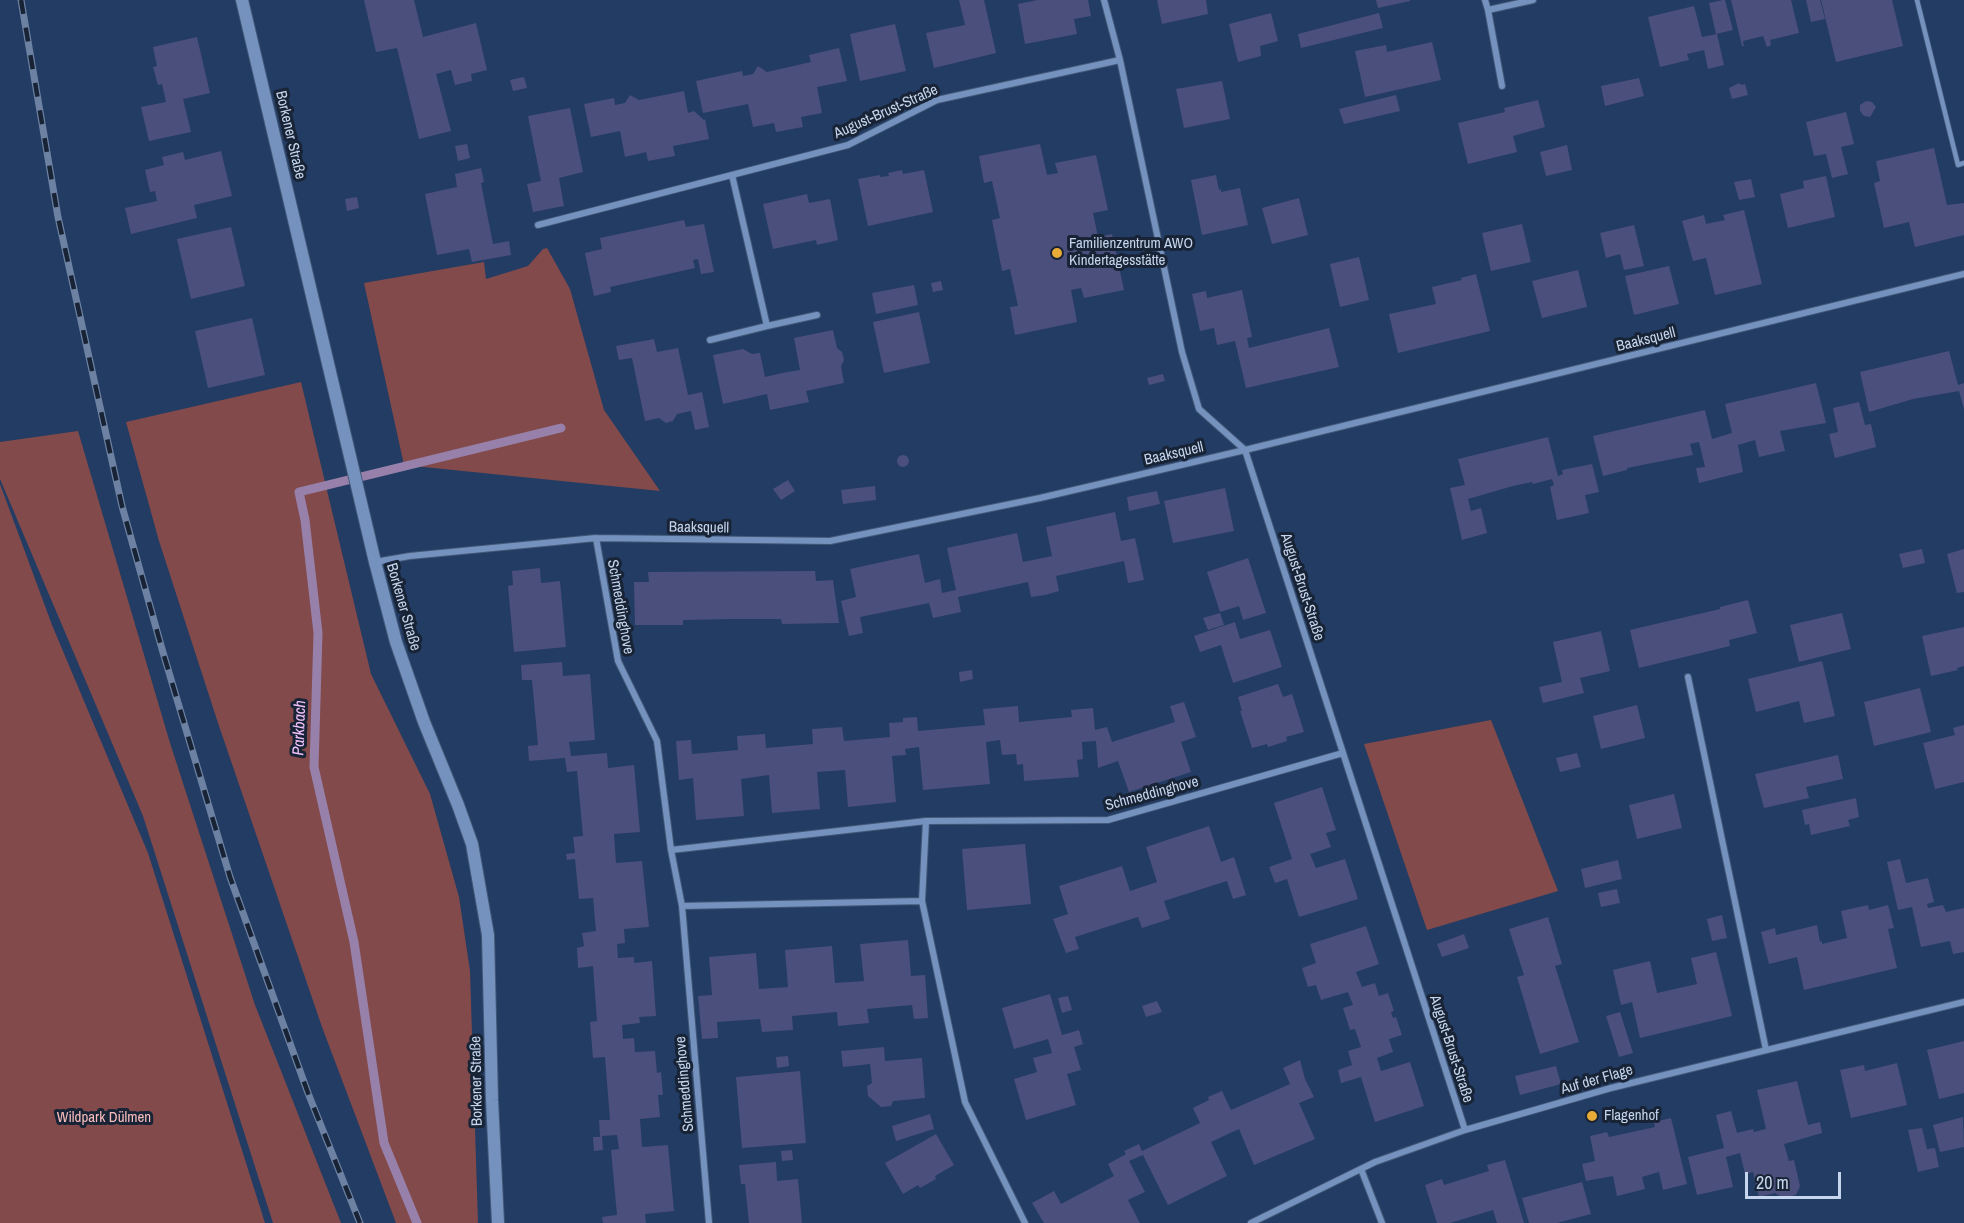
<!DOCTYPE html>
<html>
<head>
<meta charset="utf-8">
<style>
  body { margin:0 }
  #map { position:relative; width:1964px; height:1223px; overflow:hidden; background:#233c63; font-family:"Archivo Narrow",sans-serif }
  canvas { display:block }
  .scale { position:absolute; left:1745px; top:1172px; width:96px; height:27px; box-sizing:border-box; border:3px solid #c5d5ed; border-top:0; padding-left:8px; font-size:18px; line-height:21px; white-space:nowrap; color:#c5d5ed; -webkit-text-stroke:4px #182335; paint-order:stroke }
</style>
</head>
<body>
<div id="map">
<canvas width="1964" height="1223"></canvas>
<div class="scale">20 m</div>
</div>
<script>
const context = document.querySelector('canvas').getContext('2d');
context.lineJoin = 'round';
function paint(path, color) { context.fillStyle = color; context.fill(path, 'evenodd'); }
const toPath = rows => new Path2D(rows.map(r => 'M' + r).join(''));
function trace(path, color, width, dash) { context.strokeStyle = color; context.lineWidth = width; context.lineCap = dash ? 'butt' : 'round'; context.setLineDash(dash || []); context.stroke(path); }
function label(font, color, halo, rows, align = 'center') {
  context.font = font + ' "Archivo Narrow",sans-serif'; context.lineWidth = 6; context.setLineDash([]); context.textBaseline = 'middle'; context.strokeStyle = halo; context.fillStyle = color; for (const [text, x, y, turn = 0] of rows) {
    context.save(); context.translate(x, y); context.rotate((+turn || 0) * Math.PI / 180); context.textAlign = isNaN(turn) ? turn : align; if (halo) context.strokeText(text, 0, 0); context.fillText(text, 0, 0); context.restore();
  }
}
paint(toPath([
  [547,248,570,289,604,410,660,491,404,465,364,283,484,262,486,279,528,266,543,249],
  [301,382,371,674,430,794,459,897,470,971,478,1223,396,1223,322,1027,218,723,159,541,126,422],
  [78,431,170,743,255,1005,341,1223,273,1223,143,816,0,479,0,442],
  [0,484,52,625,148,853,265,1223,0,1223],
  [1491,720,1558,891,1427,930,1364,744]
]), '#824a4b');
trace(toPath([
  [417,1223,384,1143,354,942,314,767,318,633,305,520,299,492,561,428]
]), '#9781aa', 9);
paint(toPath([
  [364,0,414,0,423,37,476,23,487,70,471,74,472,81,455,85,451,70,436,74,451,131,419,139,397,48,376,52],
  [959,0,984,0,996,53,934,68,926,33,965,25],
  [1037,0,1088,0,1091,16,1074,19,1077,34,1025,44,1018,4],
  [1157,0,1206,0,1208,14,1162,24],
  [1376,0,1410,0,1410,1,1378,8],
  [1723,0,1725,0,1733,30,1716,34,1709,3],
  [1731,0,1791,0,1799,33,1770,40,1771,45,1767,47,1763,36,1743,41,1744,46,1742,46],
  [1806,0,1820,0,1825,19,1811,22],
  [1821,0,1892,0,1903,46,1836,62],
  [1694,6,1702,37,1717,34,1724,65,1708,69,1704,50,1687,54,1689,60,1660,67,1648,17],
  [1271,13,1278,41,1260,46,1261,56,1238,62,1229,24],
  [1379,13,1383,28,1301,48,1298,34],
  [895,24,906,71,860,81,850,34],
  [197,37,210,93,183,99,191,132,149,141,141,107,166,102,162,84,158,85,153,67,157,66,153,47],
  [1432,42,1441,80,1365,97,1355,51,1386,45,1387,52],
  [839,48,847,81,817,87,822,113,801,117,803,127,776,132,774,123,753,127,748,104,703,113,696,81,742,71,743,76,753,74,758,66,767,72,811,62,809,55],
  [524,77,527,88,513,91,510,80],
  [1639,78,1644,96,1605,106,1601,86],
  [1222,81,1230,119,1184,128,1176,89],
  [1739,83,1741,85,1745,84,1748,95,1732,99,1729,88],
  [684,91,688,113,694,111,704,120,705,119,709,139,673,146,675,156,648,161,646,152,625,157,620,131,591,137,584,104,614,98,615,105,625,103,630,95,639,100],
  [1396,95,1400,111,1344,124,1339,109],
  [1538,100,1545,127,1513,136,1517,152,1468,164,1458,123,1505,112,1504,108],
  [1866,101,1872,102,1876,107,1870,117,1864,116,1860,111,1860,105],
  [570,108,583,172,559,178,564,206,533,212,527,184,541,181,528,116],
  [1846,112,1854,144,1841,147,1848,174,1832,178,1826,154,1814,156,1806,122],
  [467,144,470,158,458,161,455,146],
  [1040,144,1047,175,1058,173,1055,163,1096,155,1108,210,1093,213,1098,237,1112,234,1124,290,1084,298,1081,288,1071,290,1077,322,1015,335,1010,307,1018,306,1010,269,1002,271,992,220,1000,218,992,181,984,183,979,156],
  [1567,145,1572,170,1546,176,1540,152],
  [1934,148,1947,205,1964,203,1964,235,1915,247,1909,222,1884,228,1874,183,1880,181,1876,161],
  [221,151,232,196,194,205,197,218,131,234,125,208,157,201,155,191,150,192,145,170,164,165,162,157,183,152,185,160],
  [481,168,484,182,481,183,493,244,509,241,511,255,472,262,469,249,437,255,425,194,457,187,455,174],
  [902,170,903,174,924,170,933,212,868,226,858,179,880,175,880,177,889,176,888,173],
  [1216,175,1219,190,1221,189,1221,192,1240,188,1248,225,1202,235,1191,180],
  [1826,176,1835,217,1788,228,1780,194,1804,188,1803,181],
  [1751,179,1755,197,1739,200,1734,182],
  [807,194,809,203,830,199,838,240,817,245,816,240,773,249,763,204],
  [357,197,359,208,347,211,345,199],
  [1299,198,1308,235,1272,244,1262,208],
  [1744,210,1762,284,1715,295,1706,258,1693,261,1682,221,1704,215,1706,224,1725,220,1723,215],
  [684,220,686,227,704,224,714,272,701,274,698,259,693,260,695,268,610,287,611,292,594,296,585,253,602,249,600,238],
  [1522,224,1531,262,1491,271,1482,233],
  [1634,225,1644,266,1624,270,1620,254,1606,258,1600,233],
  [231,227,245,286,191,299,177,239],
  [1359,257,1369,300,1340,307,1330,264],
  [1669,266,1679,304,1634,315,1625,276],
  [1578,270,1587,307,1542,318,1532,281],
  [1476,274,1490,331,1398,353,1389,314,1436,304,1432,287,1462,280,1461,278],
  [941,281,943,290,933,292,931,283],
  [914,285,918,305,876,314,872,293],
  [1242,290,1252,337,1247,338,1249,348,1329,328,1339,367,1246,388,1235,341,1217,345,1214,328,1200,331,1192,294,1206,291,1207,298],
  [919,312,930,363,884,373,873,322],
  [252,318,265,375,208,388,195,331],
  [833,330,837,348,842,352,844,360,841,366,844,383,806,391,809,402,770,410,767,394,723,404,713,355,743,349,752,354,760,353,765,377,782,373,800,370,794,338],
  [654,339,657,352,678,348,688,395,702,392,709,427,695,430,691,411,677,414,673,421,666,423,659,418,645,421,632,358,619,360,616,346],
  [1949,351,1958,385,1964,383,1964,409,1959,391,1913,399,1869,412,1860,372],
  [1163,374,1165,381,1149,385,1147,378],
  [1816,383,1826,423,1780,431,1785,451,1759,457,1755,440,1738,445,1743,472,1699,483,1696,468,1705,467,1699,442,1690,444,1693,455,1627,468,1627,470,1603,476,1593,436,1705,410,1712,439,1732,433,1725,404],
  [1859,402,1865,425,1871,424,1876,447,1835,458,1829,434,1838,432,1833,408],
  [1548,437,1558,476,1563,474,1562,470,1592,464,1599,492,1585,495,1589,513,1557,520,1550,487,1554,485,1552,479,1533,484,1532,482,1513,486,1468,499,1471,511,1481,508,1487,533,1462,540,1450,488,1465,485,1458,459],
  '897 461a6 6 0 1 1 12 0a6 6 0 1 1-12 0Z',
  [788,480,795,491,781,500,773,489],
  [875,486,876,500,843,504,841,490],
  [1225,488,1234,531,1173,543,1164,501],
  [1157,491,1160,504,1129,511,1127,497],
  [1115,512,1121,541,1135,538,1144,580,1128,583,1124,561,1056,576,1059,591,1045,595,1031,597,1028,582,958,597,961,612,933,618,929,603,860,617,863,633,849,636,841,601,856,597,850,569,919,554,925,583,940,579,942,593,956,590,947,548,1017,533,1023,562,1052,556,1046,527],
  [1922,549,1925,563,1903,568,1899,554],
  [1964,549,1964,592,1957,593,1947,554],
  [1248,558,1266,613,1243,620,1239,606,1220,612,1207,572],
  [540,568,541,583,560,581,566,647,514,652,508,586,513,585,512,571],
  [815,571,816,581,833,580,839,623,782,624,781,619,732,619,683,620,683,625,635,625,634,582,649,582,648,572],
  [1748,600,1757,633,1729,640,1730,646,1639,668,1630,630,1720,609,1720,607],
  [1220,613,1224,625,1208,630,1203,618],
  [1842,613,1851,649,1799,662,1790,625],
  [1235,622,1240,639,1270,630,1282,667,1233,683,1221,645,1200,652,1194,636],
  [1964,627,1964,666,1957,668,1958,670,1931,676,1922,636],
  [1601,631,1610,671,1580,678,1584,693,1543,703,1539,687,1562,682,1553,642],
  [1822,661,1835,716,1804,723,1799,701,1756,712,1748,679],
  [562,662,563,676,590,674,595,740,569,742,571,756,607,753,608,768,634,765,640,832,614,834,616,863,642,861,649,927,624,929,625,943,617,944,618,958,634,957,634,963,652,961,656,1016,639,1017,640,1023,622,1025,623,1039,634,1038,635,1052,655,1051,657,1073,661,1072,663,1095,658,1095,660,1117,640,1119,642,1147,668,1145,674,1211,645,1214,646,1223,603,1223,602,1217,617,1215,611,1150,619,1149,617,1135,602,1136,603,1150,594,1151,593,1137,600,1137,599,1120,610,1120,605,1057,593,1058,590,1022,597,1021,593,966,578,968,577,948,584,946,582,933,596,931,593,898,579,899,575,859,567,860,566,854,575,853,573,837,583,836,577,771,567,772,565,758,529,761,528,746,538,745,532,680,522,680,521,665],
  [972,670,973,679,960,682,959,672],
  [1278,684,1283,697,1292,694,1304,732,1286,737,1287,741,1268,747,1267,744,1252,748,1240,711,1242,711,1238,697],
  [1920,688,1931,732,1874,746,1864,702],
  [1184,702,1196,737,1181,742,1191,772,1129,792,1118,761,1098,768,1096,741,1082,742,1083,759,1077,760,1079,777,1024,781,1023,764,1017,765,1016,754,1002,755,1000,740,986,742,990,784,923,790,919,747,905,749,906,755,892,756,896,802,848,807,845,770,817,772,820,809,772,813,769,775,741,779,744,816,696,820,693,778,679,780,676,741,691,740,692,754,738,750,737,736,765,734,766,748,813,744,812,729,842,727,844,741,890,737,889,723,903,722,903,718,917,717,918,731,985,725,983,709,1018,706,1019,722,1072,717,1071,710,1093,708,1095,730,1107,727,1112,742,1175,722,1170,706],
  [1637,705,1645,738,1601,749,1593,716],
  [1964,725,1964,782,1935,789,1923,743,1955,735,1953,728],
  [1577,753,1581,767,1560,772,1556,758],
  [1838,755,1843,779,1806,787,1809,798,1764,808,1755,774],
  [1322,787,1336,830,1326,833,1331,847,1310,854,1316,868,1345,859,1358,899,1299,917,1287,879,1275,883,1269,867,1292,859,1274,803],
  [1674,794,1682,828,1637,839,1629,805],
  [1856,798,1859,817,1848,820,1850,826,1811,835,1809,824,1805,825,1802,810],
  [1209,826,1221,862,1234,857,1246,895,1233,899,1227,881,1164,901,1170,919,1142,928,1138,917,1075,937,1079,949,1066,953,1053,919,1068,914,1059,886,1122,866,1130,891,1157,882,1146,847],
  [1025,844,1031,904,967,910,962,849],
  [1900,859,1906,883,1928,878,1934,902,1927,904,1928,908,1943,905,1946,912,1964,908,1964,952,1953,954,1950,941,1921,947,1912,907,1898,910,1887,862],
  [1618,860,1622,879,1585,888,1581,869],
  [1617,889,1620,903,1601,907,1598,893],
  [1868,905,1869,910,1888,905,1894,928,1888,929,1897,968,1804,990,1797,957,1769,964,1761,932,1775,928,1776,935,1817,925,1820,942,1822,941,1822,944,1847,938,1841,911],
  [1722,915,1727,938,1712,941,1707,919],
  [1548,917,1562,964,1555,966,1579,1042,1540,1054,1517,977,1524,975,1509,929],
  [1366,926,1379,964,1356,972,1362,987,1375,983,1379,996,1388,993,1394,1011,1391,1012,1393,1018,1396,1017,1402,1035,1389,1039,1393,1052,1377,1058,1381,1071,1410,1062,1424,1106,1375,1122,1361,1077,1341,1083,1338,1070,1352,1065,1348,1051,1361,1047,1355,1029,1350,1030,1343,1008,1353,1005,1348,992,1321,1000,1316,985,1308,987,1302,968,1316,963,1310,944],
  [1464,934,1469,948,1442,957,1437,944],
  [908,940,911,976,925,975,928,1018,914,1019,912,1005,867,1009,869,1023,838,1026,837,1012,792,1016,793,1030,777,1031,762,1032,760,1019,717,1022,718,1038,702,1039,698,996,712,995,709,957,756,953,759,989,788,987,785,950,832,946,835,983,864,981,860,944],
  [1716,952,1732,1016,1640,1038,1632,1002,1621,1005,1613,970,1650,961,1657,993,1697,984,1691,958],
  [1050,994,1062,1035,1079,1030,1083,1044,1074,1047,1081,1070,1067,1074,1076,1105,1026,1120,1014,1079,1037,1072,1033,1058,1052,1053,1048,1039,1014,1049,1002,1008],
  [1068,996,1072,1010,1062,1013,1058,998],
  [1157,1001,1162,1012,1146,1017,1142,1006],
  [1620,1012,1633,1053,1619,1057,1606,1016],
  [1964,1041,1964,1093,1939,1099,1927,1050],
  [884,1047,885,1061,922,1058,925,1098,893,1101,891,1106,881,1107,868,1096,867,1086,872,1083,870,1064,843,1067,841,1051],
  [788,1056,789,1066,777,1068,776,1057],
  [1300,1060,1305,1079,1314,1097,1299,1103,1315,1139,1254,1165,1239,1129,1211,1142,1227,1176,1168,1205,1143,1155,1129,1161,1145,1192,1128,1200,1140,1223,1044,1223,1032,1203,1054,1191,1061,1204,1114,1176,1108,1164,1126,1154,1124,1151,1139,1144,1142,1151,1200,1123,1193,1108,1209,1100,1208,1097,1222,1091,1231,1110,1290,1084,1283,1068],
  [1897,1063,1907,1105,1851,1118,1840,1070,1864,1065,1865,1071],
  [1556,1066,1561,1084,1520,1095,1515,1076],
  [800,1071,806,1143,742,1148,736,1077],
  [1797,1081,1808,1125,1820,1122,1822,1133,1784,1144,1789,1161,1794,1160,1800,1186,1796,1195,1783,1198,1775,1193,1759,1197,1753,1172,1745,1174,1740,1153,1726,1157,1733,1187,1697,1195,1688,1157,1724,1148,1716,1115,1731,1111,1737,1133,1753,1129,1754,1132,1766,1129,1757,1090],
  [930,1114,934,1129,896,1141,892,1126],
  [1963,1117,1964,1147,1940,1152,1933,1125],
  [1671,1118,1687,1184,1663,1190,1659,1172,1642,1177,1645,1189,1617,1196,1613,1176,1586,1181,1582,1164,1595,1161,1590,1136,1607,1132,1609,1137,1655,1127,1654,1122],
  [1922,1128,1927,1149,1935,1148,1939,1167,1918,1172,1908,1130],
  [936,1134,954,1165,935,1176,936,1179,920,1188,918,1185,903,1194,885,1163],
  [792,1150,793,1160,782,1161,781,1151],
  [1505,1160,1524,1223,1497,1223,1493,1210,1450,1223,1437,1223,1425,1185,1442,1179,1444,1185,1489,1171,1487,1165],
  [776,1162,777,1181,798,1179,802,1223,749,1223,745,1184,741,1184,739,1165],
  [1582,1182,1591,1214,1557,1223,1529,1223,1522,1198]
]), '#4b4f7c');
const lane = toPath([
  [1917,0,1958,165,1964,163]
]);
const street = toPath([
  [1104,0,1120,60,1182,352,1199,409,1245,450,1465,1130],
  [1485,0,1488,10,1533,0],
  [1488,10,1502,86],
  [732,175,767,326,817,315],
  [538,225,848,145,937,100,1120,60],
  [710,340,767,326],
  [596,538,618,661,657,741,671,850,682,906,709,1223],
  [375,562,410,556,596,538,830,541,1040,498,1245,450,1964,274],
  [1688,677,1766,1050],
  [926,821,922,901,965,1102,1025,1223],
  [671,850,926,821,1108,820,1343,753],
  [682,906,922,901],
  [1361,1169,1382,1223],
  [1251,1223,1375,1162,1465,1130,1611,1088,1964,1002]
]);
const secondary = toPath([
  [242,0,375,562,396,642,424,722,458,805,472,844,488,935,492,1100,498,1223]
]);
trace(lane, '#425878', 6);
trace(street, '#425878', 8);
trace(secondary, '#425878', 14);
trace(lane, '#7592be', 4.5);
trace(street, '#7592be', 6);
trace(secondary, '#7592be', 12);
const rail = toPath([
  [21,0,58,217,122,506,162,649,230,877,308,1093,360,1223]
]);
trace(rail, '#6d82a2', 7);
trace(rail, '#182335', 4.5, [14]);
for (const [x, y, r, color] of [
  [1057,253,6,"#e8ab37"],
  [1592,1116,6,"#e8ab37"]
]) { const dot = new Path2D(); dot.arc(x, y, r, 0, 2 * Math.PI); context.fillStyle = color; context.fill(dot); trace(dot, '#182335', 2); }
label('15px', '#c5d5ed', '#182335', [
  ["August-Brust-Straße",886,112,-24],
  ["Borkener Straße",290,135,77],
  ["Baaksquell",1646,340,-14],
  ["Baaksquell",1174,454,-13],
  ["Baaksquell",699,528,1],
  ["August-Brust-Straße",1302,587,72],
  ["Borkener Straße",403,607,74],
  ["Schmeddinghove",620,607,80],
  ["Schmeddinghove",1152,794,-15],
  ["August-Brust-Straße",1451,1049,72],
  ["Auf der Flage",1597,1080,-16],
  ["Borkener Straße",477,1081,-91],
  ["Schmeddinghove",685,1084,-95]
]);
label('15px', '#c5d5ed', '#182335', [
  ["Familienzentrum AWO",1069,244],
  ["Kindertagesstätte",1069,261],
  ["Flagenhof",1604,1116]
], 'left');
label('15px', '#f9bdbc', '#182335', [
  ["Wildpark Dülmen",104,1118]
]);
label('italic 16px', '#f0c2fc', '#182335', [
  ["Parkbach",300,728,-88]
]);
</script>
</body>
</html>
